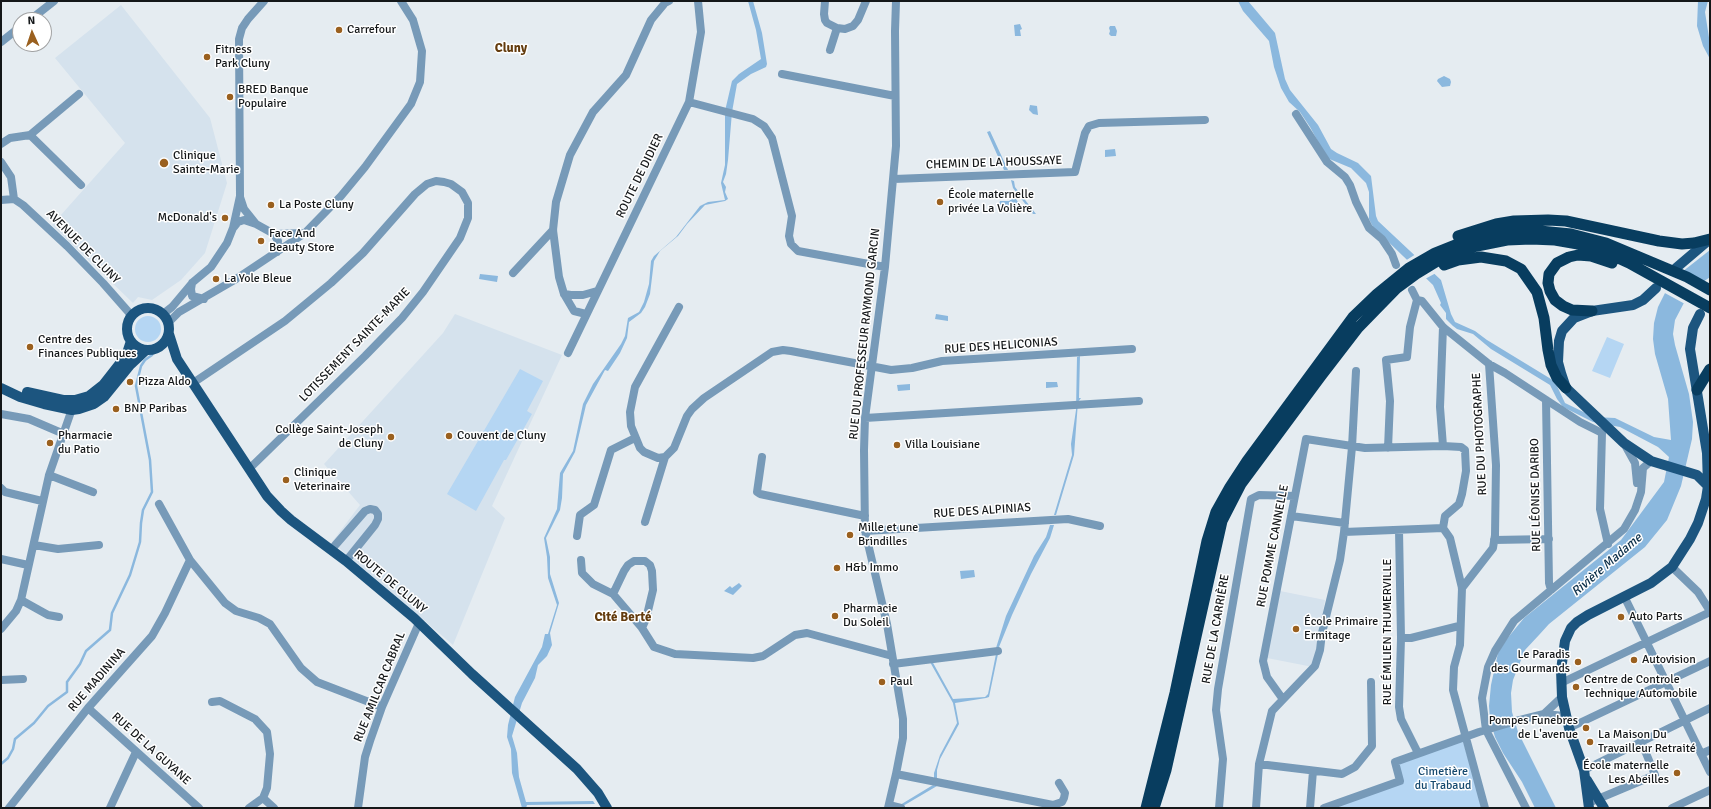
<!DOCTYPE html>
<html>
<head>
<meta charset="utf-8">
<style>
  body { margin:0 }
  #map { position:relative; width:1711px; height:809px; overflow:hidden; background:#e5ecf1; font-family:Signika,sans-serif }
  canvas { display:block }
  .frame { position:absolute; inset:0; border:2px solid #141719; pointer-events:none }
  .north { position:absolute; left:12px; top:12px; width:40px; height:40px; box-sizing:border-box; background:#fff; border:1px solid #a1a2a3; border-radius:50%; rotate:357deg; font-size:11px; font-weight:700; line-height:16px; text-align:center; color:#141719 }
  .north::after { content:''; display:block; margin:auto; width:14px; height:18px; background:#9a601f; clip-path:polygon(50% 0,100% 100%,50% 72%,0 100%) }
</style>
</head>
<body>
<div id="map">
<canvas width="1711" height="809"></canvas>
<div class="frame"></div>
<div class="north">N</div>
</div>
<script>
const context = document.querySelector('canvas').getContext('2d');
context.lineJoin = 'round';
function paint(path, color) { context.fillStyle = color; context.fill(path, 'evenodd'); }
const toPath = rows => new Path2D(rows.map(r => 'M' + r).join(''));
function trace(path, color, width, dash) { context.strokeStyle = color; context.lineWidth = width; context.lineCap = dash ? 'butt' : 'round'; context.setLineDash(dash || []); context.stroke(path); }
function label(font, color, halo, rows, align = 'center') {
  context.font = font + ' Signika,sans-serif'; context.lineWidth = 3; context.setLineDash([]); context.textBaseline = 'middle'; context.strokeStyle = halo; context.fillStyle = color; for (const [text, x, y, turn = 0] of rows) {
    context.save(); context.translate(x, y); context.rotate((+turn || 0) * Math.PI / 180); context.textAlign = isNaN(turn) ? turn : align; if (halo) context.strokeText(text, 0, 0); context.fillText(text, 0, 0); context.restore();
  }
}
paint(toPath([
  [121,5,210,118,227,183,205,253,181,280,152,300,138,297,133,303,52,225,125,143,55,58],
  [455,314,562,355,492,506,505,518,453,645,332,542,360,505,324,464,443,333],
  [1280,591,1325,600,1313,667,1267,658]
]), '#d5e2ed');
paint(toPath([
  '135 329a13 13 0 1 1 26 0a13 13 0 1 1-26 0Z',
  [1607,337,1624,344,1610,378,1592,371],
  [520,369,543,381,527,411,532,414,506,460,504,460,476,511,447,494],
  [1463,741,1482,808,1330,808,1402,782,1397,763]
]), '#b5d6f3');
paint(toPath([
  [748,1,753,1,762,33,767,64,766,67,751,74,737,84,732,112,728,160,726,174,723,182,726,187,725,192,728,199,725,201,705,205,687,224,678,236,660,251,654,261,650,294,645,307,641,313,629,322,627,338,620,353,608,371,605,370,586,405,575,452,563,474,562,498,560,510,546,538,550,557,550,574,559,603,550,633,552,645,547,656,538,665,535,678,522,703,512,736,517,753,519,777,526,802,593,801,595,804,527,805,526,808,522,808,512,773,511,749,507,737,508,725,515,697,542,647,545,634,548,634,557,605,548,578,547,557,544,538,557,509,560,473,573,451,583,404,593,384,621,344,625,336,628,318,639,312,644,302,649,284,651,261,654,256,676,237,700,206,708,202,725,200,721,183,725,165,725,111,732,81,739,74,761,59,756,30],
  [1238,1,1248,1,1275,33,1285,79,1290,90,1318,125,1331,149,1337,153,1358,163,1371,176,1376,216,1378,221,1441,280,1451,314,1455,322,1475,331,1487,340,1551,379,1557,386,1565,403,1594,417,1615,418,1654,437,1671,440,1668,399,1655,354,1653,339,1654,323,1658,307,1666,291,1682,272,1710,250,1710,277,1696,287,1686,299,1675,320,1673,334,1675,345,1689,394,1693,422,1692,439,1681,486,1667,520,1645,547,1549,624,1539,635,1525,650,1513,680,1511,693,1512,712,1518,732,1556,808,1535,808,1522,782,1503,753,1495,737,1490,720,1489,706,1491,685,1498,653,1506,640,1524,618,1621,540,1664,482,1669,457,1658,447,1620,427,1593,422,1563,407,1557,399,1550,385,1491,349,1473,334,1457,329,1453,326,1446,319,1446,313,1440,305,1441,303,1433,285,1373,227,1369,219,1369,192,1366,183,1351,168,1327,158,1310,127,1300,112,1289,102,1281,88,1274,67,1269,41,1243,11],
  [1698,1,1708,1,1705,12,1710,44,1710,59,1703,46,1697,26],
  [1020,24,1022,29,1020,30,1021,36,1015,36,1014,25],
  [1110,26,1115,26,1117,31,1116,36,1111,36,1109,34,1110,31,1109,28],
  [1444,76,1450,79,1451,82,1450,86,1442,87,1437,81,1438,79],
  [1030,105,1037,106,1038,115,1033,114,1029,110],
  [990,131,1008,170,1004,170,987,132],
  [1115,149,1116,156,1105,157,1105,150],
  [1011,180,1014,181,1015,187,1036,214,1033,214,1013,188],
  [1015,197,1019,204,1011,209,1000,210,998,207,1000,201,1009,201],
  [480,274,498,276,497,282,479,279],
  [936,314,948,316,948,321,935,319],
  [1080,356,1079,398,1081,398,1078,402,1074,455,1056,515,1054,515,1072,455,1071,444,1076,410,1077,357],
  [1046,382,1057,382,1058,387,1046,388],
  [910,384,910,390,898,391,897,385],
  [1050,525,1054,525,1050,538,1031,574,1012,615,999,647,996,648,1006,616,1034,556,1046,537],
  [974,570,975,577,961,579,960,571],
  [739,583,742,586,733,595,724,591,730,586,732,588],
  [996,654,998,654,989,697,986,698,955,703,959,724,940,759,937,770,937,779,934,778,934,773,940,755,957,723,953,703,930,662,932,661,953,699,985,697,988,694],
  [933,785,937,786,903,806,900,805]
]), '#8bb8de');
paint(toPath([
  [1416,254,1436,273,1425,279,1405,261],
  [1681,271,1697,289,1685,304,1663,292]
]), '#e5ecf1');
trace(toPath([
  [1,764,8,758,13,749,15,739,34,723,48,706,67,692,67,682,80,664,86,651,110,630,112,613,130,575,140,542,141,523,143,510,152,492,150,460,136,386,141,366,145,360,152,355]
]), '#8bb8de', 2.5);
trace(toPath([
  [825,1,824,14,825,20,827,23,837,28],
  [30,20,54,1],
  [1,42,20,27],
  [830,50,837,28,845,29,853,26,858,20,866,1],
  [782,74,895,96],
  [689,102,753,119,764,126,772,138,792,216,789,236,791,244,798,251,885,267],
  [1296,114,1327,162,1345,177,1350,185,1356,202,1369,228,1382,239,1392,254,1396,265],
  [30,135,81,185],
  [1,144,10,138,30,135,79,94],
  [1,162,11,177,14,199],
  [894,179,1075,172,1085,133,1089,126,1099,123,1205,120],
  [240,197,244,209,256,224],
  [14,199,23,205,67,246,103,283,132,316],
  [1,200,14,199],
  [234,227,238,222,244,220,256,224,274,234,278,241,277,252],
  [274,234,305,233],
  [513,273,553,230],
  [192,283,191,289,192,296,204,299],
  [1412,290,1417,300,1422,301,1443,327,1489,364,1505,373,1580,422,1602,433,1600,509,1608,544],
  [564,294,571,295,583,295,597,291],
  [679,307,635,387,630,412,631,426,640,448,644,452,658,458,665,457,674,448,687,416,692,409,704,398,772,352,783,350,791,351,891,370,912,368,942,361,1132,349],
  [163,314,172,307,193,282,211,267,227,243,233,228,240,196,239,39,242,28,248,19,264,1],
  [586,314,574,311,564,294,559,277,553,230,556,202,570,155,593,112,626,75,651,20,665,3,669,1],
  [168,323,179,312,236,279,305,233,341,196,365,167,411,104,420,82,422,51,413,20,401,1],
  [568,353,689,102,701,32,698,1],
  [193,383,285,321,331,283,363,253,415,194,427,184,436,181,444,182,451,184,462,192,468,203,468,218,460,238,423,292,402,318,365,356,249,469],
  [1546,400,1549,583,1551,590],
  [1,414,29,419,64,434],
  [865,418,1139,401],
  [1625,445,1635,463,1637,483],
  [1443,446,1440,407,1443,327],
  [1388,448,1390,401,1386,360,1407,357,1410,327,1417,300],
  [762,457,757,492,760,494,865,516],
  [49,475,93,492],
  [1,488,5,492,42,501],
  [159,504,190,560,225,603,236,611,259,618,270,624,301,668,317,682,382,707],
  [1291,516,1345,523],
  [645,522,665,457],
  [1443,528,1450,538,1462,588,1460,645,1454,667,1453,690,1485,808],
  [1399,530,1401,638,1399,707,1401,719,1418,753],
  [865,531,1068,519,1100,526],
  [1344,532,1443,528],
  [577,536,580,515,594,505,611,450,635,438],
  [1494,540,1549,539],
  [34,545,58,549,99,545],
  [331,550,365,511,370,509,375,510,378,514,378,519,375,525,346,561],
  [1,559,28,565],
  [581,560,582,573,593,584,613,594,642,628,654,647,675,654,753,658,763,656,795,635,807,633,892,656],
  [1672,567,1698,592,1710,611],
  [1462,588,1493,548,1495,535,1496,465,1489,364],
  [613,594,624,571,628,565,634,561,645,561,650,565,652,571,653,590,646,619,642,628],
  [1624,596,1710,772],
  [21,600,48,615,59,617],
  [1,629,16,611,21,600,49,475,73,406],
  [1401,638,1411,638,1459,626],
  [893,664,998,651],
  [1,680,23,679],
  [1561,683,1710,612],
  [1282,698,1267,677,1263,661,1306,439,1365,448,1443,446,1461,447,1465,450,1466,471,1462,494,1459,504,1445,516,1443,528],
  [212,702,220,701,255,719,267,732,270,754,267,788,263,798],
  [88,708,199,808],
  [1544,714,1562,697],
  [1569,728,1710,661],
  [1701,754,1710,750],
  [1259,764,1342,774,1355,767,1372,746,1371,682],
  [1584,770,1710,708],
  [896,774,1053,805,1062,802,1064,798,1065,793,1059,783],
  [263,798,274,808],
  [1593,801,1655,775,1641,741],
  [889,805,901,808],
  [9,808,88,708,152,636,165,613,190,560],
  [110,808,136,752],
  [249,808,263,798],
  [358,808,365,757,370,741,382,707,419,623],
  [888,808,896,774,903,738,903,719,887,624,865,531,864,450,865,418,885,267,896,146,895,31,896,1],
  [1219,808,1223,759,1216,710,1218,689,1251,499,1259,495,1295,496],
  [1256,808,1259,764,1272,711,1315,666,1320,650,1322,633,1340,560,1344,532,1352,447,1356,371],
  [1310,808,1313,771],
  [1324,808,1400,781,1395,762,1479,732,1516,721,1544,714,1565,716],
  [1526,808,1486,730,1482,698,1488,667,1495,651,1514,621,1624,529,1635,510,1641,492,1643,468,1651,461],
  [1672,808,1710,790]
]), '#779ab8', 8);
trace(toPath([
  [1676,268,1710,239],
  [1656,288,1643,300,1633,305,1592,311,1574,318,1562,331,1559,341,1558,362,1561,373,1566,388,1624,443,1651,461,1697,475,1708,486],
  '127 329a21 21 0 1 1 42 0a21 21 0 1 1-42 0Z',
  [169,334,177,359,267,496,281,511,291,520,346,561,414,618,472,674,577,769,598,793,607,808],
  [1,388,20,397,44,404,72,410,79,409,94,404,104,397,130,365,146,350],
  [27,392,63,400,75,400,89,396,103,385,121,362,126,356,131,341],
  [1587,780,1604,808],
  [1589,808,1584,770,1569,728,1562,697,1561,670,1565,641,1571,628,1577,622,1588,615,1651,583,1672,567,1690,539,1698,523,1706,499,1708,486,1707,453,1690,349,1693,328,1700,314]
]), '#1c557f', 10);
trace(toPath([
  [1458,236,1496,224,1514,221,1548,220,1566,221,1659,241,1682,244,1694,243,1710,239],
  [1444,265,1458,260,1481,257,1506,261,1521,269,1537,292,1544,318,1548,350,1551,365,1557,378,1566,388],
  [1592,311,1572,310,1563,306,1555,300,1550,291,1548,283,1549,274,1557,263,1569,257,1578,255,1591,256,1612,263],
  [1697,390,1710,369],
  [1146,808,1175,693,1207,541,1216,512,1230,487,1247,461,1353,317,1377,294,1409,268,1435,253,1465,241,1483,235,1529,230,1571,234,1606,243,1687,277,1710,290],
  [1154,808,1166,770,1222,521,1241,484,1321,376,1358,328,1397,288,1416,274,1439,260,1472,247,1507,240,1531,239,1555,240,1578,244,1605,252,1629,263,1710,308]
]), '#083d5f', 11);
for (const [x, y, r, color] of [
  [339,30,4,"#9a601f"],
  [207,57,4,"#9a601f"],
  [230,97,4,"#9a601f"],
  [164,163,5,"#9a601f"],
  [940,202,4,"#9a601f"],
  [271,205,4,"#9a601f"],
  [225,218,4,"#9a601f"],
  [261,241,4,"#9a601f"],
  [216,279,4,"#9a601f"],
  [30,347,4,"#9a601f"],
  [130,382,4,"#9a601f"],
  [116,409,4,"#9a601f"],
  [449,436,4,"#9a601f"],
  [391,437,4,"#9a601f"],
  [50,443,4,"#9a601f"],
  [897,445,4,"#9a601f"],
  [286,480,4,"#9a601f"],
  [850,535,4,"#9a601f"],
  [837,568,4,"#9a601f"],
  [835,616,4,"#9a601f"],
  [1621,617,4,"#9a601f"],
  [1296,629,4,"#9a601f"],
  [1634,660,4,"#9a601f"],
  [1578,662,4,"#9a601f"],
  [882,682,4,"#9a601f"],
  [1576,687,4,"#9a601f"],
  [1586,728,4,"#9a601f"],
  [1590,742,4,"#9a601f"],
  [1677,773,4,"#9a601f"]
]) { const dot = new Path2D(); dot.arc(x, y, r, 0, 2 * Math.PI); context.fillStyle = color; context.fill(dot); trace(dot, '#fff', 1.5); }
label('12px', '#141719', '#fff', [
  ["Carrefour",347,30],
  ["Fitness",215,50],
  ["Park Cluny",215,64],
  ["BRED Banque",238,90],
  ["Populaire",238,104],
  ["Clinique",173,156],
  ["Sainte-Marie",173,170],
  ["École maternelle",948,195],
  ["privée La Volière",948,209],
  ["La Poste Cluny",279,205],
  ["McDonald's",217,218,"right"],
  ["Face And",269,234],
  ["Beauty Store",269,248],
  ["La Yole Bleue",224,279],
  ["Centre des",38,340],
  ["Finances Publiques",38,354],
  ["Pizza Aldo",138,382],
  ["BNP Paribas",124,409],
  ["Collège Saint-Joseph",383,430,"right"],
  ["de Cluny",383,444,"right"],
  ["Pharmacie",58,436],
  ["du Patio",58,450],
  ["Couvent de Cluny",457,436],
  ["Villa Louisiane",905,445],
  ["Clinique",294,473],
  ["Veterinaire",294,487],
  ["Mille et une",858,528],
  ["Brindilles",858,542],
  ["H&b Immo",845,568],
  ["Pharmacie",843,609],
  ["Du Soleil",843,623],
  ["Auto Parts",1629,617],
  ["École Primaire",1304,622],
  ["Ermitage",1304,636],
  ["Le Paradis",1570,655,"right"],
  ["des Gourmands",1570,669,"right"],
  ["Autovision",1642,660],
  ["Centre de Controle",1584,680],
  ["Technique Automobile",1584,694],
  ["Paul",890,682],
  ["Pompes Funebres",1578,721,"right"],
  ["de L'avenue",1578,735,"right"],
  ["La Maison Du",1598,735],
  ["Travailleur Retraité",1598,749],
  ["École maternelle",1669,766,"right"],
  ["Les Abeilles",1669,780,"right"]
], 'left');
label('12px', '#141719', '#fff', [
  ["CHEMIN DE LA HOUSSAYE",994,163,-2],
  ["ROUTE DE DIDIER",640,176,-64],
  ["AVENUE DE CLUNY",83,247,45],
  ["RUE DU PROFESSEUR RAYMOND GARCIN",865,334,-84],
  ["LOTISSEMENT SAINTE-MARIE",355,345,-46],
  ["RUE DES HELICONIAS",1001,346,-4],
  ["RUE DU PHOTOGRAPHE",1480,434,-93],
  ["RUE LÉONISE DARIBO",1536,495,-91],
  ["RUE DES ALPINIAS",982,511,-4],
  ["RUE POMME CANNELLE",1273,546,-79],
  ["ROUTE DE CLUNY",390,582,40],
  ["RUE DE LA CARRIÈRE",1216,629,-80],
  ["RUE ÉMILIEN THUMERVILLE",1388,632,-90],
  ["RUE MADININA",97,680,-49],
  ["RUE AMILCAR CABRAL",380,687,-68],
  ["RUE DE LA GUYANE",151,749,42]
]);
label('12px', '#15496e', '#fff', [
  ["Cimetière",1443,772],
  ["du Trabaud",1443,786]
]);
label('bold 13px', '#633b0d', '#fff', [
  ["Cluny",511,49],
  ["Cité Berté",623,618]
]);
label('italic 13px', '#0d304a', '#fff', [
  ["Rivière Madame",1607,565,-41]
]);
</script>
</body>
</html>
